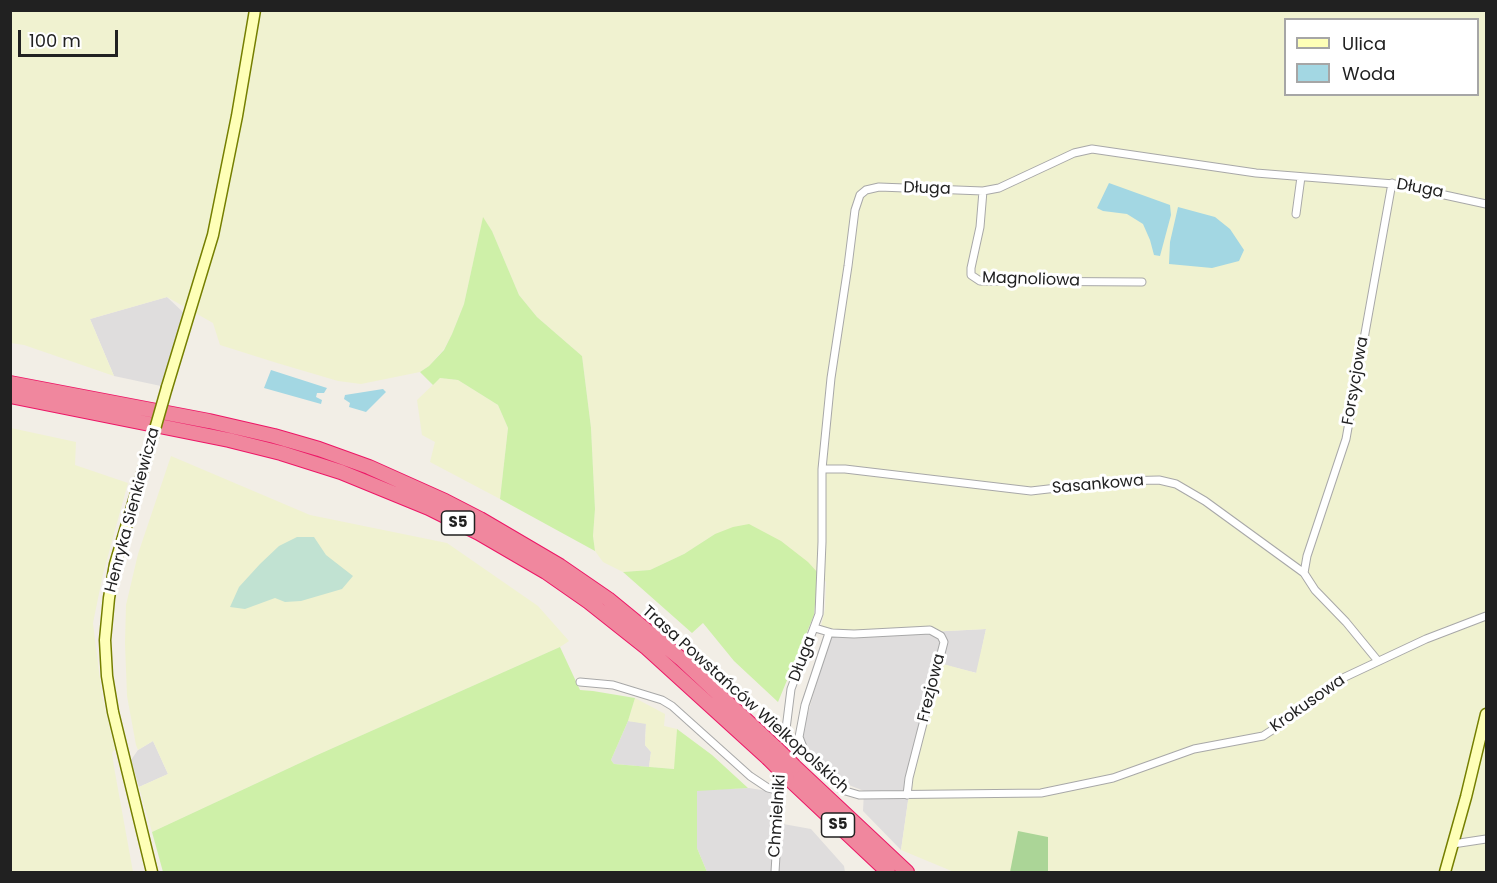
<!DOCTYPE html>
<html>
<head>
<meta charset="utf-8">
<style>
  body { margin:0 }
  #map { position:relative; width:1497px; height:883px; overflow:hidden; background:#f2eee6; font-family:Poppins,sans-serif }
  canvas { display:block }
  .frame { position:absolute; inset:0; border:12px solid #212121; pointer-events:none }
  .legend { position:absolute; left:1284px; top:18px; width:195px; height:78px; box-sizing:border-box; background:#fff; border:2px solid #a6a6a6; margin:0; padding:8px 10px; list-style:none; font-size:18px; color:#212121 }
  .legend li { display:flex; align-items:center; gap:12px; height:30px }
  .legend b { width:30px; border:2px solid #a6a6a6 }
  .scale { position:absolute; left:18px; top:30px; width:100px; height:27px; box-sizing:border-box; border:3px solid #212121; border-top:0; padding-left:8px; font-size:18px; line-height:21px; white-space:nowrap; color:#212121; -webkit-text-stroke:4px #fff; paint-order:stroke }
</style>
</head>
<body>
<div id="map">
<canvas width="1497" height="883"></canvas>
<div class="frame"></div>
<ul class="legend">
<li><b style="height:8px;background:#feffb7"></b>Ulica</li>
<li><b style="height:16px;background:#a3d7e3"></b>Woda</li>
</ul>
<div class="scale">100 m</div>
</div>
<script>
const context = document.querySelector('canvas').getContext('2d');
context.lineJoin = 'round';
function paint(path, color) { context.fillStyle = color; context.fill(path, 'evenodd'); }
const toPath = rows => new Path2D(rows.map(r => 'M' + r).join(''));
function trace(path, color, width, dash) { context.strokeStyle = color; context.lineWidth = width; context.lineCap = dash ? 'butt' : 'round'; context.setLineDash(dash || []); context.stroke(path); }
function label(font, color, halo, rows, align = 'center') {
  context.font = font + ' Poppins,sans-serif'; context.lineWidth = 6; context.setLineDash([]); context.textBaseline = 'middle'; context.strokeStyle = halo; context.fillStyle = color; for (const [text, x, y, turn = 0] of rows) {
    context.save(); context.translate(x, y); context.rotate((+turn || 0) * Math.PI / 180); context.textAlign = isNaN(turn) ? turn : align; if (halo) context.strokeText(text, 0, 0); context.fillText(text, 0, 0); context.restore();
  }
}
paint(toPath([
  [167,297,185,314,161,386,114,376,90,319],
  [986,629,977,673,936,663,909,794,901,850,863,811,864,791,839,781,802,747,803,730,830,637],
  [628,721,646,723,645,745,651,752,649,767,614,764,611,760],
  [153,741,168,774,139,787,131,760,138,750],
  [749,788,774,792,772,822,811,829,844,866,845,872,707,872,697,848,697,790]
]), '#dfdddd');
paint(toPath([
  [10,11,1486,11,1486,872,954,872,901,850,909,794,905,787,906,775,936,662,976,673,986,629,830,637,821,626,825,609,826,582,818,573,715,534,684,554,650,570,623,572,603,562,595,551,593,536,595,509,591,428,582,356,537,317,519,295,492,231,483,218,464,304,452,334,444,349,429,366,420,372,361,384,338,381,277,363,220,345,213,323,167,297,90,319,114,376,24,345,11,343],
  [1286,20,1478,20,1478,94,1286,94],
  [440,378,458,380,498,405,508,428,500,499,430,462,435,442,422,435,417,400],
  [11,428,76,442,75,465,128,483,103,574,93,623,102,696,115,749,112,753,114,767,133,872,11,872],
  [171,456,310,515,447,543,538,606,569,641,560,647,315,756,152,832,139,787,168,774,153,741,138,750,136,745,127,696,125,643,126,605,138,554],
  [635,698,665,714,664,726,677,729,675,769,649,767,651,752,645,745,646,724,628,721]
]), '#f0f2d0');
paint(toPath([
  [483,217,492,231,519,295,537,317,582,356,591,428,595,509,593,536,595,551,500,499,508,428,498,405,458,380,440,378,433,385,420,372,429,366,444,350,452,334,464,304],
  [749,524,781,541,808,562,818,573,814,615,778,702,734,661,703,623,692,633,623,572,650,570,684,554,715,534,733,527],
  [560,647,580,690,593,691,635,698,628,721,611,760,614,764,674,769,677,729,712,755,748,788,697,791,697,848,707,872,163,872,152,832,315,756]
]), '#cef0a8');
paint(toPath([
  [1018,831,1048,837,1048,872,1010,872]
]), '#abd597');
paint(toPath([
  [297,537,314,537,326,555,353,576,342,589,301,601,285,602,275,598,245,609,230,607,239,587,260,564,279,546]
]), '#c1e2d2');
paint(toPath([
  [1109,183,1170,205,1171,215,1160,256,1154,255,1150,240,1143,224,1127,214,1103,211,1097,208],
  [1178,207,1215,217,1230,229,1244,250,1239,261,1212,268,1169,264,1170,242],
  [271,370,327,388,324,393,317,393,316,397,322,400,321,404,264,388],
  [383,389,386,392,366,412,349,407,350,403,344,399,345,395]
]), '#a3d7e3');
const street = toPath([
  [983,191,980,227,971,268,971,275,980,281,1142,282],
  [1296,214,1301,177],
  [822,469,845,469,1031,491,1117,481,1159,480,1176,484,1205,501,1304,573,1315,590,1346,622,1378,661],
  [1304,573,1307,556,1346,439,1392,183],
  [815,628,832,633,854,634,930,630,941,636,944,642,909,778,907,795],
  [829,633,805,705,799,737,806,755,842,790,859,795,1041,793,1113,778,1194,749,1263,736,1280,725,1345,677,1426,639,1486,616],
  [580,682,613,685,662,700,672,706,750,776,768,788,780,791],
  [783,753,791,689,819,614,822,542,822,469,831,378,848,266,855,210,860,195,866,190,879,187,983,191,999,188,1074,153,1092,149,1256,173,1394,184,1486,204],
  [1453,844,1486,839],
  [775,872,781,773]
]);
const secondary = toPath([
  [167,387,213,235,237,116,255,10],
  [151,443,115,564,109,598,105,640,107,676,113,712,152,872],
  [1445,872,1466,797,1486,714]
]);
const highway = toPath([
  [10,383,209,421,274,436,319,449,369,467,445,501,480,519,560,566,608,599,680,658,776,748],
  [10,396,229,440,281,453,341,472,429,508,479,533,546,572,589,602,647,648,768,758],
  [794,766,907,872],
  [787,777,888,872]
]);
trace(street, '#a8a8a8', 9);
trace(secondary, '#757f00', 13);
trace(highway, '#ed1666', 16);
trace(street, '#fff', 7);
trace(secondary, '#feffb7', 10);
trace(highway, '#f0879e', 14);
const secondaryBridge = toPath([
  [151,443,167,387]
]);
const highwayBridge = toPath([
  [776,748,794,766],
  [768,758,787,777]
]);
trace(secondaryBridge, '#757f00', 13, []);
trace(highwayBridge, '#ed1666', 16, []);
trace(secondaryBridge, '#feffb7', 10);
trace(highwayBridge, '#f0879e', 14);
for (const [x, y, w] of [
  [458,523,33],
  [838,825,33]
]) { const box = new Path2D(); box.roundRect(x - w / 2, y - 12, w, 24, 4.5); context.fillStyle = '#fff'; context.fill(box); trace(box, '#212121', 1.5); }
label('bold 15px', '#212121', null, [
  ["S5",458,523],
  ["S5",838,825]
]);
label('16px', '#212121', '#fff', [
  ["Długa",927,189,2],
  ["Długa",1420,189,11],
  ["Magnoliowa",1031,280,2],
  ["Forsycjowa",1356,381,-80],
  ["Sasankowa",1098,485,-5],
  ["Henryka Sienkiewicza",133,510,-75],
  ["Długa",803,659,-69],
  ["Frezjowa",932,688,-76],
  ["Trasa Powstańców Wielkopolskich",745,700,42],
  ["Krokusowa",1308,704,-35],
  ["Chmielniki",778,816,-86]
]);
</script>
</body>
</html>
